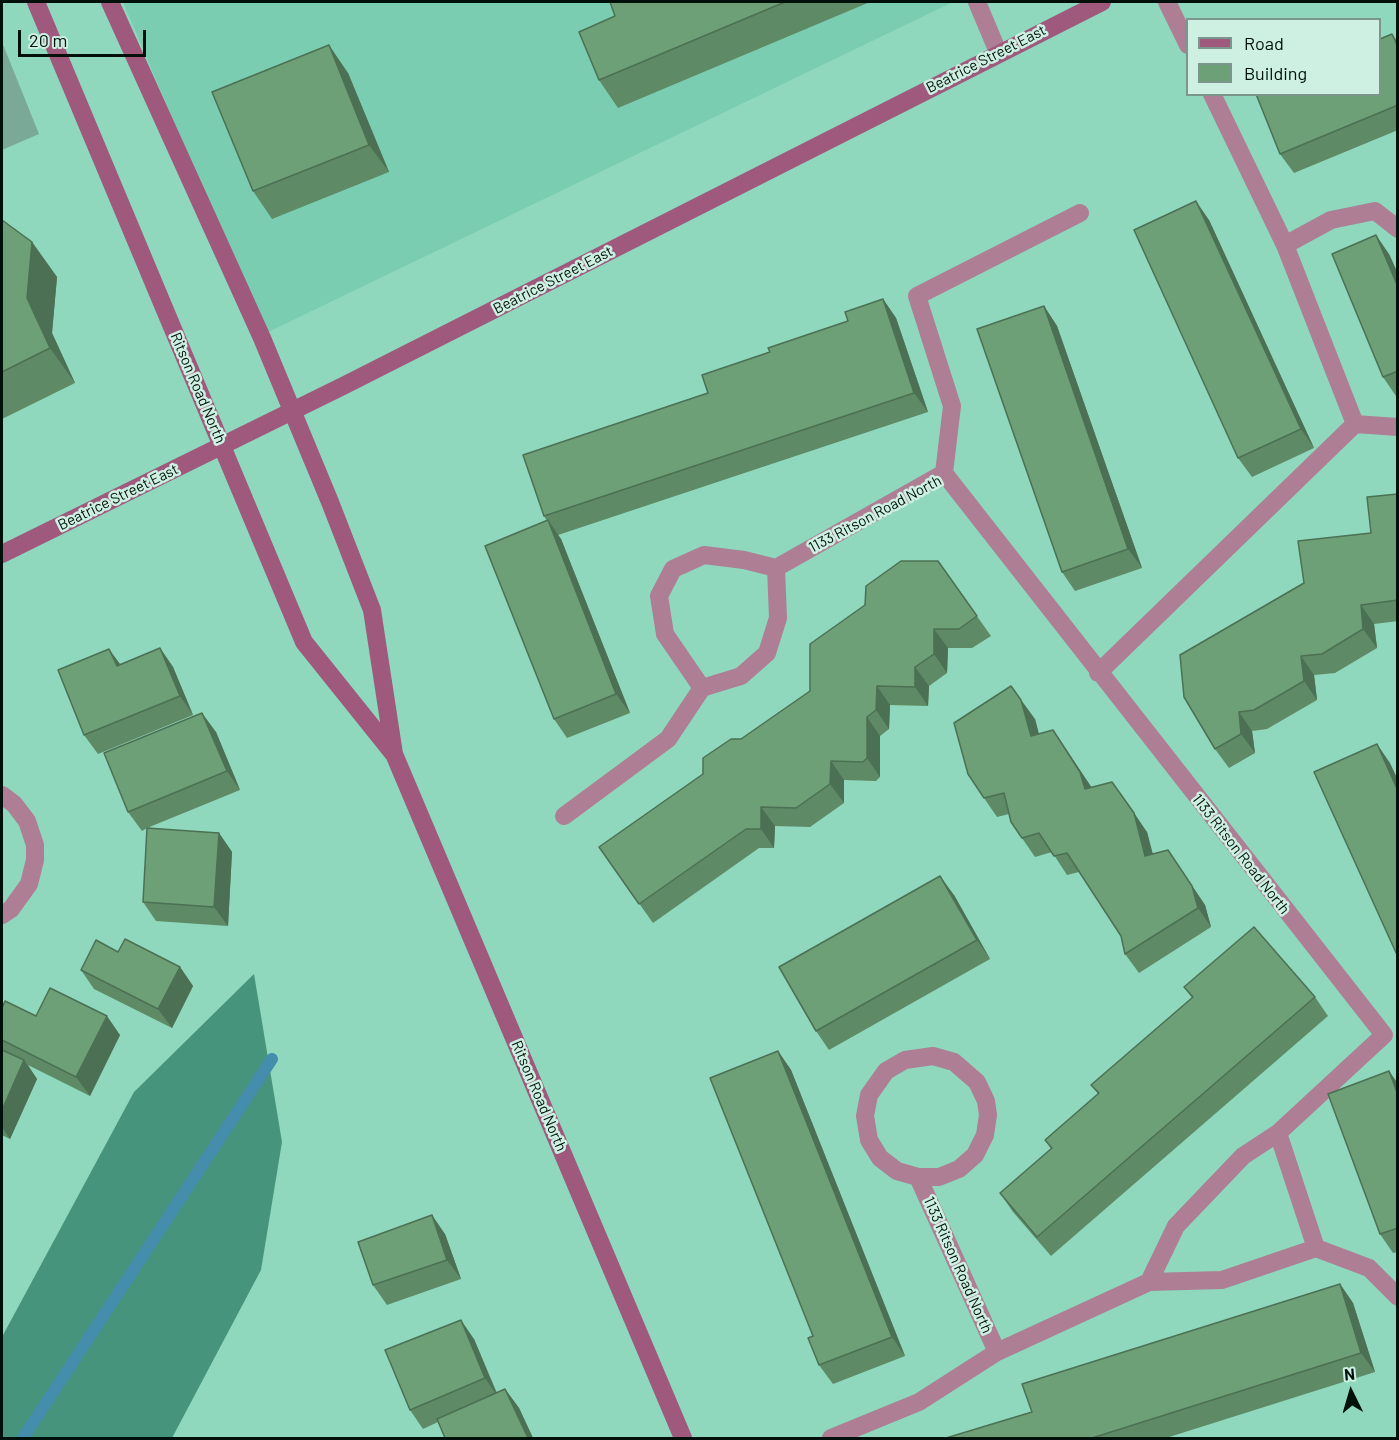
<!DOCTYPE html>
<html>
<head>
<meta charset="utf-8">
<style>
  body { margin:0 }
  #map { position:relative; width:1399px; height:1440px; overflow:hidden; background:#8fd8bd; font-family:Barlow,sans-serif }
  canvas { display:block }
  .frame { position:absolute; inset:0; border:3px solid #00100a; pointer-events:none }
  .legend { position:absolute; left:1186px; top:18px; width:195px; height:78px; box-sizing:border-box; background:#cdf0e2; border:2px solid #7b968c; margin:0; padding:8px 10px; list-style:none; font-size:18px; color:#00100a }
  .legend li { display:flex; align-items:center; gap:12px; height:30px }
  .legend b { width:30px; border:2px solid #7b968c }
  .north { position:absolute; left:1321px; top:1362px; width:60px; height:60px; -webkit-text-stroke:4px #cdf0e2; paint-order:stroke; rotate:355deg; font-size:16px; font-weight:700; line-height:24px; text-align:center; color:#00100a }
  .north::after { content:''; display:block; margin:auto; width:21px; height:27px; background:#00100a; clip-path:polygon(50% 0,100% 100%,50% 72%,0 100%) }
  .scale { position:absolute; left:18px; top:30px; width:128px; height:27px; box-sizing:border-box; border:3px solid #00100a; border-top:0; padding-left:8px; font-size:18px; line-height:21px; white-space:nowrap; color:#00100a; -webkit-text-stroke:4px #cdf0e2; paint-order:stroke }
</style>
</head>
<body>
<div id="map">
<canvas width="1399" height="1440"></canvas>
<div class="frame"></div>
<ul class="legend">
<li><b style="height:8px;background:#9e597c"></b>Road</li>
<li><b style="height:16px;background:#6da077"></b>Building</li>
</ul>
<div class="north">N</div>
<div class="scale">20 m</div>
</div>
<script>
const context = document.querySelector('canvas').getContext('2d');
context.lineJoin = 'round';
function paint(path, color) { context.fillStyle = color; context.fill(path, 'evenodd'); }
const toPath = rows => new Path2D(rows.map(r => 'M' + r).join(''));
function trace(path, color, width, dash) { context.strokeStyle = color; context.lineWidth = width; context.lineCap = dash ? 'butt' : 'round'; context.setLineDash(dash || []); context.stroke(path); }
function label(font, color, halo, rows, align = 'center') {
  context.font = font + ' Barlow,sans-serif'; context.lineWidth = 5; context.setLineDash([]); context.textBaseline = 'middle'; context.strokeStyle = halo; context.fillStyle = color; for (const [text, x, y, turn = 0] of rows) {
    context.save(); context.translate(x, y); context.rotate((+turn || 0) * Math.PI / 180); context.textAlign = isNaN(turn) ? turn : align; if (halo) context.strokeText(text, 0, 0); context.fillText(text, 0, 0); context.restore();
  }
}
paint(toPath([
  [123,2,953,2,264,334]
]), '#7bcdb1');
paint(toPath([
  [2,42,39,134,2,150]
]), '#7ba998');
paint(toPath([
  [254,974,282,1142,261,1270,172,1438,2,1438,2,1337,134,1092]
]), '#46947b');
trace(toPath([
  [23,1438,272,1059]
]), '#448dad', 12);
trace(toPath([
  [977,2,998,52],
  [1167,2,1188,45],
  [1212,94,1285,245,1355,424],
  [1285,245,1331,220,1375,211,1398,229],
  [944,473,952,406,917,296,1080,213],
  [1098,673,1355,424,1398,427],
  [702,688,665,634,659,596,673,569,704,555,744,560,776,568,944,473,1384,1035,1278,1133,1243,1156,1176,1226,1149,1282],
  [564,816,668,739,702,688,741,676,767,653,778,618,776,568],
  [918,1177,939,1177,959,1169,975,1155,985,1135,988,1115,986,1101,977,1082,954,1062,933,1056,905,1060,886,1071,869,1095,865,1116,869,1140,880,1158,897,1171,918,1177,997,1352,1149,1282,1222,1280,1316,1248,1278,1133],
  [1316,1248,1369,1268,1398,1297],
  [831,1438,919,1402,997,1352]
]), '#ad7e94', 18);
trace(toPath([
  [2,795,14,804,27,821,35,845,35,860,29,884,11,909,2,915]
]), '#ad7e94', 18);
trace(toPath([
  [36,2,304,642,393,753],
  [110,2,262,338,330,502,372,610,394,754,683,1438],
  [2,554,343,386,1102,2]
]), '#9e597c', 18);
paint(toPath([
  [610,2,870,2,618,108,599,80,615,16],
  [1392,34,1398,42,1398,130,1294,173,1280,154],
  [348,73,389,172,272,219,253,191],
  [2,220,32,242,57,277,52,333,75,383,2,419],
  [1209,220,1314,448,1252,477,1238,458],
  [1389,254,1398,274,1398,396,1396,396,1383,377],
  [883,299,896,318,928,412,558,535,561,539,630,713,567,738,554,719,547,521,544,516,708,393,770,352,848,321],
  [1044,306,1057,326,1142,568,1075,591,1062,572],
  [1398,494,1398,621,1374,624,1377,648,1335,673,1314,675,1317,700,1267,729,1252,731,1255,753,1229,768,1215,749,1304,583,1371,533],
  [938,561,991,636,972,648,948,648,947,673,929,686,928,706,890,705,889,729,880,736,880,777,876,781,844,780,844,803,810,827,775,826,774,848,759,848,653,923,599,847,703,774,741,739,810,691],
  [160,648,173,667,193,715,98,754,84,735,120,664],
  [1035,719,1039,734,1053,730,1091,787,1147,832,1153,854,1168,850,1205,905,1211,927,1139,973,1125,954,1121,936,1079,872,1067,875,1052,852,1035,857,1011,822,1009,814,997,817,984,798],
  [216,732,240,790,147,828,219,833,232,852,228,926,156,921,143,902,147,828,142,831,128,812],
  [954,895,990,959,829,1050,816,1031],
  [118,952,180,967,193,986,172,1028,94,989,81,970],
  [1184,987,1315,997,1328,1016,1051,1256,1013,1212,1000,1193,1051,1149,1045,1140,1098,1094,1091,1085,1192,998],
  [2,1008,120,1035,90,1096,28,1065,37,1079,10,1139,2,1135],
  [778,1051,791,1070,905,1356,833,1384,819,1365,813,1336],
  [1389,1071,1398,1084,1398,1252,1393,1253,1380,1234],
  [445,1234,461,1279,387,1305,373,1285],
  [1340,1284,1353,1303,1375,1372,1166,1438,946,1438,1032,1412],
  [474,1339,497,1393,505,1389,519,1408,533,1438,445,1438,438,1422,423,1429,410,1410]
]), '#5e8a66');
paint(toPath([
  [329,45,348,73,389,172,369,145],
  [1196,201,1209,220,1314,448,1301,429],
  [1376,235,1389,254,1398,274,1398,287],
  [32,242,57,277,52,333,75,383,50,348,27,298],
  [883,299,896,318,928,412,914,393],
  [1044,306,1057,326,1142,568,1128,549],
  [548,520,561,539,630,713,616,694],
  [1361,605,1374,624,1377,648,1363,629],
  [934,629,948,648,947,673,934,654],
  [160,648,173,667,193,715,180,696],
  [109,649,123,668,117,666],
  [1301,656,1314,675,1317,700,1304,681],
  [915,667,929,686,928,706,915,687],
  [877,686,890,705,889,729,876,710],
  [1011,686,1035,719,1044,755,1031,736],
  [1239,712,1252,731,1255,753,1241,734],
  [202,713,216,732,240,790,227,771],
  [867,717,880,736,880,777,867,758],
  [1053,730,1066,749,1094,791,1085,789],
  [1377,744,1390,763,1398,780,1398,791],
  [831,761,844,780,844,803,830,784],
  [1126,801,1147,832,1158,876,1145,856],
  [761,807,775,826,774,848,761,829],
  [219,833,232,852,228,926,214,907],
  [1168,850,1205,905,1211,927,1198,908],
  [940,876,954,895,990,959,977,940],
  [180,967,193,986,172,1028,158,1009],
  [107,1016,120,1035,90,1096,76,1077],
  [778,1051,791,1070,905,1356,892,1337],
  [24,1060,37,1079,10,1139,2,1127,2,1110],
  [1389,1071,1398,1084,1398,1095],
  [432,1215,445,1234,461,1279,447,1260],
  [1340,1284,1353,1303,1375,1372,1361,1353],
  [461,1320,474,1339,498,1397,485,1378],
  [505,1389,519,1408,533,1438,528,1438]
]), '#4c7053');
const building = toPath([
  [610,2,785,2,599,80,579,32,615,16,610,2],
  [1392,34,1398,47,1398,105,1280,154,1256,94,1380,94,1380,39,1392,34],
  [329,45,369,145,253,191,212,92,329,45],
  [1196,201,1301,429,1238,458,1134,230,1196,201],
  [2,220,32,242,27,298,50,348,2,372,2,220],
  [1376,235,1398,287,1398,371,1383,377,1332,254,1376,235],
  [883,299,914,393,544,516,523,455,708,393,702,375,770,352,768,348,848,321,845,312,883,299],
  [1044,306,1128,549,1062,572,977,329,1044,306],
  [1398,494,1398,600,1361,605,1363,629,1322,654,1301,656,1304,681,1254,710,1239,712,1241,734,1215,749,1184,697,1180,655,1304,583,1298,541,1371,533,1367,497,1398,494],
  [548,520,616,694,554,719,485,546,548,520],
  [901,561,938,561,977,616,959,629,934,629,934,654,915,667,915,687,877,686,876,710,867,717,867,758,863,762,831,761,830,784,796,808,761,807,761,829,746,829,639,904,599,847,703,774,703,758,731,739,741,739,810,691,810,644,865,605,866,586,901,561],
  [160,648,180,696,84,735,58,670,109,649,117,666,160,648],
  [1011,686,1021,700,1031,736,1053,730,1080,772,1085,789,1112,782,1134,813,1145,856,1168,850,1192,886,1198,908,1125,954,1121,936,1067,853,1054,856,1039,833,1022,838,1011,822,1004,793,984,798,968,774,954,723,1011,686],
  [202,713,227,771,128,812,104,753,202,713],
  [1377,744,1398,791,1398,957,1314,772,1377,744],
  [147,828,219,833,214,907,143,902,147,828],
  [940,876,977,940,816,1031,779,967,940,876],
  [1254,927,1315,997,1037,1237,1000,1193,1052,1148,1045,1140,1099,1093,1091,1085,1193,997,1184,987,1254,927],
  [125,939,180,967,158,1009,81,970,96,940,118,952,125,939],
  [50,988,107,1016,76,1077,2,1040,2,1008,5,1001,36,1016,50,988],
  [2,1050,24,1060,2,1110,2,1050],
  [778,1051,892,1337,819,1365,808,1338,813,1336,710,1078,778,1051],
  [1389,1071,1398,1095,1398,1228,1380,1234,1328,1094,1389,1071],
  [432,1215,447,1260,373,1285,358,1242,432,1215],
  [1340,1284,1361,1353,1092,1438,946,1438,1032,1412,1022,1384,1340,1284],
  [461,1320,485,1378,410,1410,385,1350,461,1320],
  [505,1389,528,1438,445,1438,437,1419,505,1389]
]);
paint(building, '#6da077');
trace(building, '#4c7053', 1.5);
label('15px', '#00100a', '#cdf0e2', [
  ["Beatrice Street East",986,59,-27],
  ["Beatrice Street East",553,280,-27],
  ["Ritson Road North",198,388,67],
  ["Beatrice Street East",118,497,-26],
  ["1133 Ritson Road North",875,514,-28],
  ["1133 Ritson Road North",1241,854,52],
  ["Ritson Road North",539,1096,67],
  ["1133 Ritson Road North",958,1265,66]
]);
</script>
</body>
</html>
